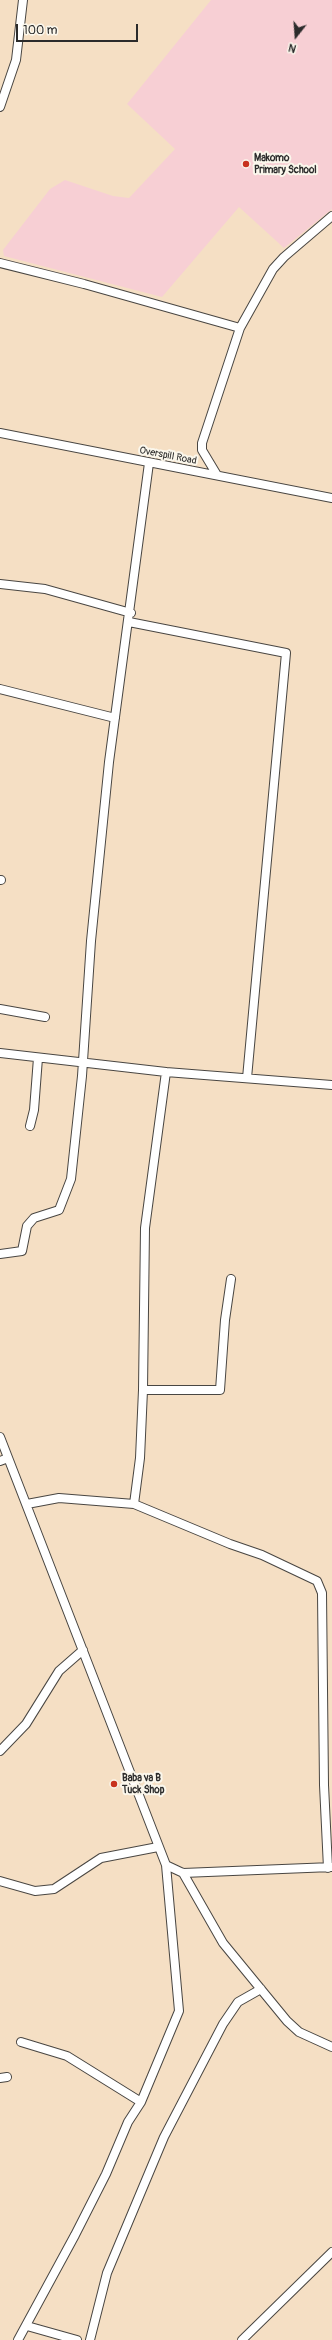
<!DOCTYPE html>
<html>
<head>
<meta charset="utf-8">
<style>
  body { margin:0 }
  #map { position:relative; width:332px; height:2340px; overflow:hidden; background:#f5dfc4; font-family:Pangolin,sans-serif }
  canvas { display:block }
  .north { position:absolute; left:276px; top:16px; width:40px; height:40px; -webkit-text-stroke:3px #fbf7ec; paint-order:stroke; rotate:197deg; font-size:11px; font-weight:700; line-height:16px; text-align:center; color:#2b2b2b }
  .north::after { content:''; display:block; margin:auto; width:14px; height:18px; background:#2b2b2b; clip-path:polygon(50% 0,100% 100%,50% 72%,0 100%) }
  .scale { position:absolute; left:16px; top:24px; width:122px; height:18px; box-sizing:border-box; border:2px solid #2b2b2b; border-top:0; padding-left:5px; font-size:12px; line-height:14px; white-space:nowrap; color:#2b2b2b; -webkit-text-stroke:3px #fbf7ec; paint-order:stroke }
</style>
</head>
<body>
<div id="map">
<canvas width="332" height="2340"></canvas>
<div class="north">N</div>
<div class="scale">100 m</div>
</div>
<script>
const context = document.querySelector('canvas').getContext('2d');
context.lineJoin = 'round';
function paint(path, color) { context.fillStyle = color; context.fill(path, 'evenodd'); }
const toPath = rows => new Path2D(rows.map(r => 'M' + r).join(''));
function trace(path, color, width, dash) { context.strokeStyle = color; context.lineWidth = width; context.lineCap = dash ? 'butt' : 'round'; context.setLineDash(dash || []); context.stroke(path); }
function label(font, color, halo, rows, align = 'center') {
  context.font = font + ' Pangolin,sans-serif'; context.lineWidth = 4; context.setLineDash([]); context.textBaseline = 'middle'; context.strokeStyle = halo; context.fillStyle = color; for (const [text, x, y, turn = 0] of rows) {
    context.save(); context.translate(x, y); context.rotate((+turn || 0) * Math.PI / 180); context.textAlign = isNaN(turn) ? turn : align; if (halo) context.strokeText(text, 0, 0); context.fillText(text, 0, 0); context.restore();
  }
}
paint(toPath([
  [211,0,332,0,332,209,284,248,239,207,162,297,4,256,3,250,50,189,65,180,113,196,129,198,175,149,127,104]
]), '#f7cfd4');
const minor = toPath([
  [0,107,16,60,23,0],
  [0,263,84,284,240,328],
  [0,433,332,498],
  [217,475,202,450,202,443,240,328,273,269,284,257,332,216],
  [0,584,45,589,131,613],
  [129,622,286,653,247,1078],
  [0,689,115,718],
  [0,880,1,880],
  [0,1009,45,1017],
  [0,1053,166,1072,332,1085],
  [30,1126,34,1110,38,1058],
  [0,1254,22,1251,27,1226,34,1218,59,1210,71,1179,82,1076,91,941,109,762,149,463],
  [143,1390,220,1390,225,1320,231,1279],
  [0,1437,166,1865,183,1873,332,1867],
  [0,1461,8,1458],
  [27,1504,59,1498,134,1504,230,1544,262,1555,317,1581,322,1593,324,1785,328,1868],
  [134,1504,140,1458,143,1390,145,1228,166,1072],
  [0,1751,26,1724,59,1671,83,1650],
  [183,1873,223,1943,287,2021,299,2032,332,2047],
  [0,1881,35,1891,54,1889,101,1858,158,1847],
  [21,2042,67,2056,141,2102],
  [0,2078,7,2077],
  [27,2326,77,2340],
  [18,2340,75,2235,106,2174,128,2122,141,2102,179,2011,166,1865],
  [90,2340,107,2273,164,2137,223,2024,238,2002,261,1989],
  [242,2340,332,2252]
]);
trace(minor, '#494642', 10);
trace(minor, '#fff', 8);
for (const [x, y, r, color] of [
  [246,164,4,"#c8321e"],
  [114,1784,4,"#c8321e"]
]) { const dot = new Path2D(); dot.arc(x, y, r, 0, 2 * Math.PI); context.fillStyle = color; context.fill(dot); trace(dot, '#fbf7ec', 1.5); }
label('bold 10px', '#2b2b2b', '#fbf7ec', [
  ["Makomo",254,158],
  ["Primary School",254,170],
  ["Baba va B",122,1778],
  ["Tuck Shop",122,1790]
], 'left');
label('10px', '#2b2b2b', '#fbf7ec', [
  ["Overspill Road",168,456,11]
]);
</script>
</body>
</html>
